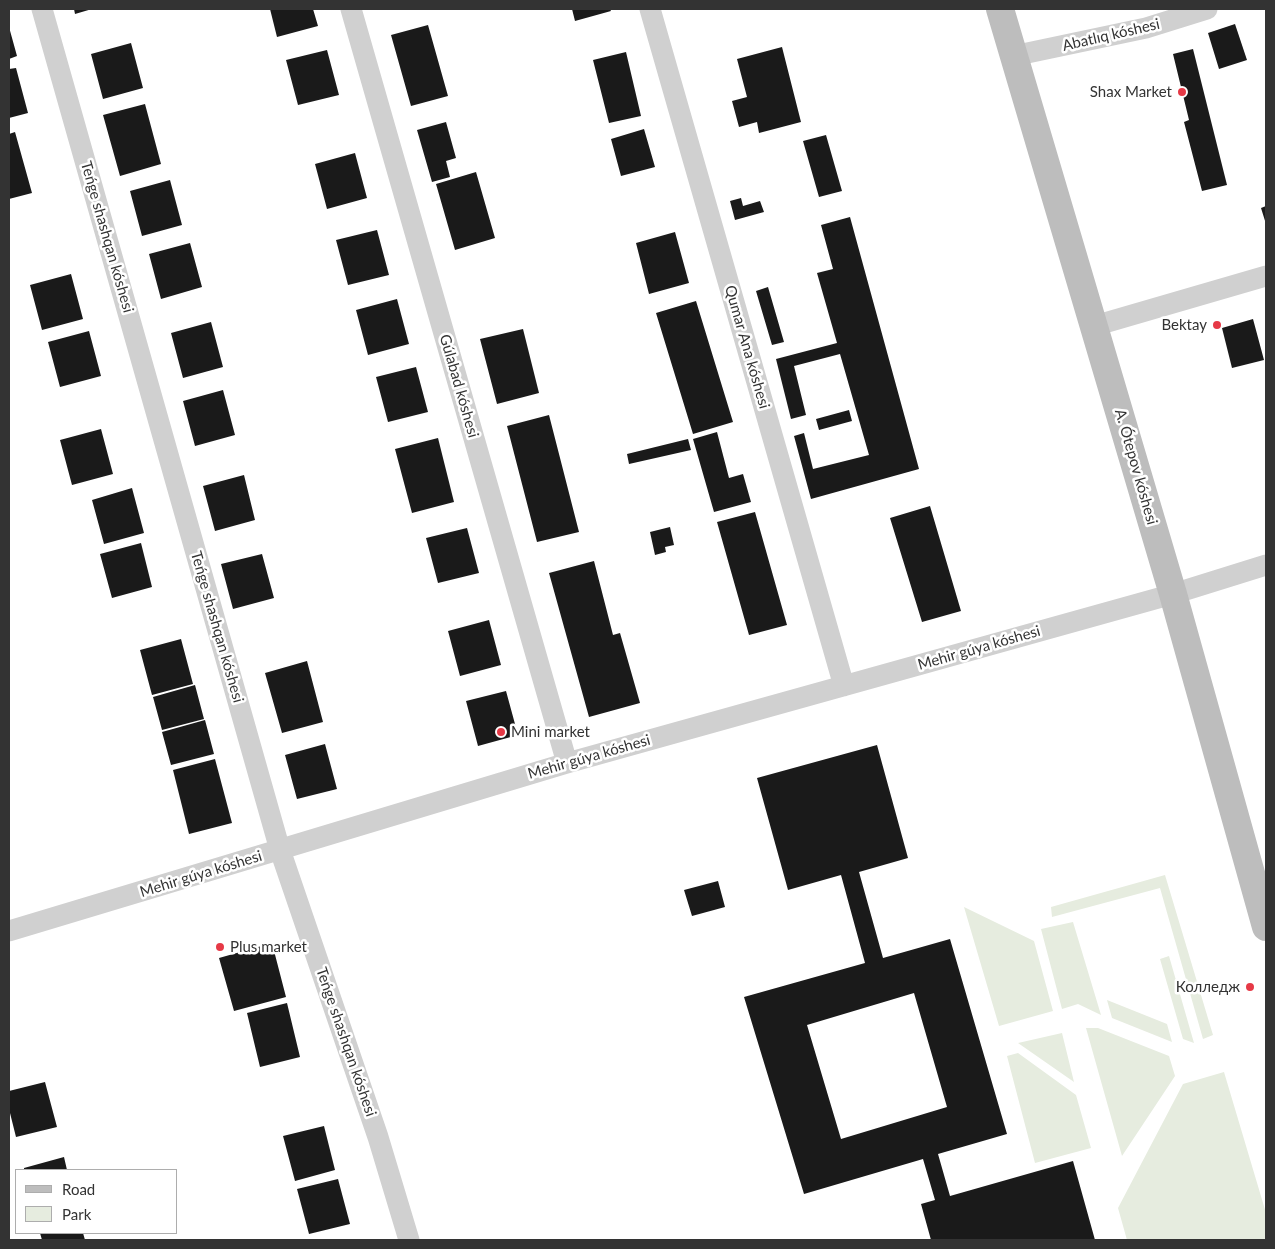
<!DOCTYPE html>
<html>
<head>
<meta charset="utf-8">
<style>
  body { margin:0 }
  #map { position:relative; width:1275px; height:1249px; overflow:hidden; background:#fff; font-family:Lato,sans-serif }
  canvas { display:block }
  .frame { position:absolute; inset:0; border:10px solid #333; pointer-events:none }
  .legend { position:absolute; left:15px; top:1169px; width:162px; height:65px; box-sizing:border-box; background:#fff; border:1px solid #adadad; margin:0; padding:6px 9px; list-style:none; font-size:15px; color:#333 }
  .legend li { display:flex; align-items:center; gap:10px; height:25px }
  .legend b { width:25px; border:1px solid #adadad }
</style>
</head>
<body>
<div id="map">
<canvas width="1275" height="1249"></canvas>
<div class="frame"></div>
<ul class="legend">
<li><b style="height:6px;background:#bdbdbd"></b>Road</li>
<li><b style="height:14px;background:#e6ecdf"></b>Park</li>
</ul>
</div>
<script>
const context = document.querySelector('canvas').getContext('2d');
context.lineJoin = 'round';
function paint(path, color) { context.fillStyle = color; context.fill(path, 'evenodd'); }
const toPath = rows => new Path2D(rows.map(r => 'M' + r).join(''));
function trace(path, color, width, dash) { context.strokeStyle = color; context.lineWidth = width; context.lineCap = dash ? 'butt' : 'round'; context.setLineDash(dash || []); context.stroke(path); }
function label(font, color, halo, rows, align = 'center') {
  context.font = font + ' Lato,sans-serif'; context.lineWidth = 5; context.setLineDash([]); context.textBaseline = 'middle'; context.strokeStyle = halo; context.fillStyle = color; for (const [text, x, y, turn = 0] of rows) {
    context.save(); context.translate(x, y); context.rotate((+turn || 0) * Math.PI / 180); context.textAlign = isNaN(turn) ? turn : align; if (halo) context.strokeText(text, 0, 0); context.fillText(text, 0, 0); context.restore();
  }
}
paint(toPath([
  [1165,875,1213,1035,1203,1039,1160,888,1052,917,1051,907],
  [964,907,1034,941,1053,1011,999,1026],
  [1073,922,1101,1015,1078,1004,1062,1009,1041,929],
  [1169,956,1194,1043,1183,1039,1160,959],
  [1107,1000,1167,1024,1172,1042,1112,1018],
  [1086,1028,1098,1028,1169,1056,1175,1076,1122,1156],
  [1062,1033,1074,1082,1018,1043],
  [1018,1053,1076,1095,1091,1148,1035,1163,1007,1056],
  [1224,1072,1266,1213,1266,1240,1127,1240,1118,1208,1183,1084]
]), '#e6ecdf');
paint(toPath([
  [74,9,92,9,75,14],
  [270,9,313,9,318,26,277,37],
  [572,9,610,9,611,11,575,21],
  [1235,24,1247,60,1219,69,1208,33],
  [428,25,448,96,411,106,391,35],
  [9,27,17,56,9,59],
  [131,43,143,88,103,99,91,54],
  [782,47,801,122,759,133,757,122,739,127,732,101,747,97,737,59],
  [1193,49,1227,185,1202,191,1184,122,1189,120,1173,54],
  [327,50,339,95,298,105,286,60],
  [626,52,641,116,609,123,593,60],
  [16,68,28,113,9,118,9,69],
  [145,104,161,164,120,176,103,115],
  [446,122,456,158,446,161,450,177,432,182,417,130],
  [644,129,655,167,621,176,611,139],
  [15,132,32,193,9,199,9,134],
  [826,135,842,191,819,197,803,141],
  [355,153,367,198,327,209,315,164],
  [476,172,495,238,455,250,436,184],
  [170,180,182,225,142,236,130,191],
  [741,198,743,206,760,201,764,212,735,220,730,201],
  [1266,206,1266,224,1261,208],
  [850,217,919,469,811,499,794,436,804,433,813,469,869,455,840,354,794,366,806,415,791,419,776,359,837,343,817,273,833,269,821,225],
  [377,230,389,275,348,285,336,240],
  [675,232,689,283,649,294,636,243],
  [190,243,202,287,161,299,149,254],
  [71,274,83,319,42,330,30,285],
  [768,287,784,342,772,345,756,291],
  [397,299,409,344,368,355,356,310],
  [696,301,733,422,693,434,656,313],
  [1253,319,1264,360,1232,368,1222,328],
  [211,322,223,367,183,378,171,333],
  [523,329,539,393,497,404,480,339],
  [89,331,101,376,60,387,48,342],
  [416,367,428,412,388,422,376,377],
  [223,390,235,435,195,446,183,401],
  [849,410,852,421,819,430,816,419],
  [549,415,579,532,537,542,507,426],
  [101,429,113,474,72,485,60,440],
  [717,432,729,478,743,474,751,502,714,512,693,439],
  [438,438,454,502,412,513,395,449],
  [688,439,691,450,629,464,627,454],
  [244,475,255,520,215,531,203,486],
  [132,488,144,533,104,544,92,500],
  [930,506,961,611,922,622,890,518],
  [755,512,787,625,749,635,717,522],
  [670,527,674,545,665,547,666,552,655,555,650,532],
  [467,528,479,573,438,583,426,538],
  [141,543,152,587,112,598,100,554],
  [262,554,274,598,233,609,221,564],
  [594,561,613,635,620,633,640,703,589,717,549,573],
  [489,620,501,665,460,676,448,631],
  [181,639,193,684,152,695,140,650],
  [307,661,323,722,282,733,265,673],
  [195,685,204,719,162,730,153,697],
  [506,691,518,735,478,746,466,701],
  [205,720,214,754,171,765,162,732],
  [325,744,337,789,297,799,285,755],
  [877,745,908,858,859,872,883,958,950,939,1007,1134,938,1154,950,1196,1073,1161,1095,1240,931,1240,921,1204,935,1200,923,1159,804,1194,744,997,865,963,841,875,788,890,757,778],
  [914,993,947,1107,841,1139,807,1025],
  [215,759,232,823,189,834,173,770],
  [718,881,725,907,692,916,684,890],
  [272,943,286,997,234,1011,219,958],
  [287,1003,300,1057,260,1067,247,1013],
  [45,1082,57,1127,16,1137,9,1109,9,1091],
  [324,1126,335,1170,295,1181,283,1136],
  [64,1157,67,1170,24,1170,24,1168],
  [338,1179,350,1224,309,1234,297,1189],
  [40,1233,83,1233,85,1240,42,1240]
]), '#1a1a1a');
trace(toPath([
  [42,9,280,850,378,1137,409,1240],
  [351,9,567,763],
  [650,9,844,686],
  [1013,56,1146,28,1207,9],
  [1094,326,1266,276],
  [9,931,567,763,1173,594,1266,565]
]), '#d0d0d0', 21);
trace(toPath([
  [1000,9,1173,594,1266,927]
]), '#bdbdbd', 28);
for (const [x, y, r, color] of [
  [1182,92,5,"#e63946"],
  [1217,325,5,"#e63946"],
  [501,732,5,"#e63946"],
  [220,947,5,"#e63946"],
  [1250,987,5,"#e63946"]
]) { const dot = new Path2D(); dot.arc(x, y, r, 0, 2 * Math.PI); context.fillStyle = color; context.fill(dot); trace(dot, '#fff', 2); }
label('15px', '#333', '#fff', [
  ["Abatlıq kóshesi",1111,35,-13],
  ["Teńge shashqan kóshesi",107,237,74],
  ["Qumar Ana kóshesi",747,347,74],
  ["Gúlabad kóshesi",459,386,74],
  ["A. Ótepov kóshesi",1136,467,74],
  ["Teńge shashqan kóshesi",217,627,74],
  ["Mehir gúyа kóshesi",979,648,-16],
  ["Mehir gúyа kóshesi",589,757,-16],
  ["Mehir gúyа kóshesi",201,874,-17],
  ["Teńge shashqan kóshesi",346,1042,71]
]);
label('15px', '#333', '#fff', [
  ["Shax Market",1172,92],
  ["Bektay",1207,325],
  ["Mini market",511,732,"left"],
  ["Plus market",230,947,"left"],
  ["Колледж",1240,987]
], 'right');
</script>
</body>
</html>
